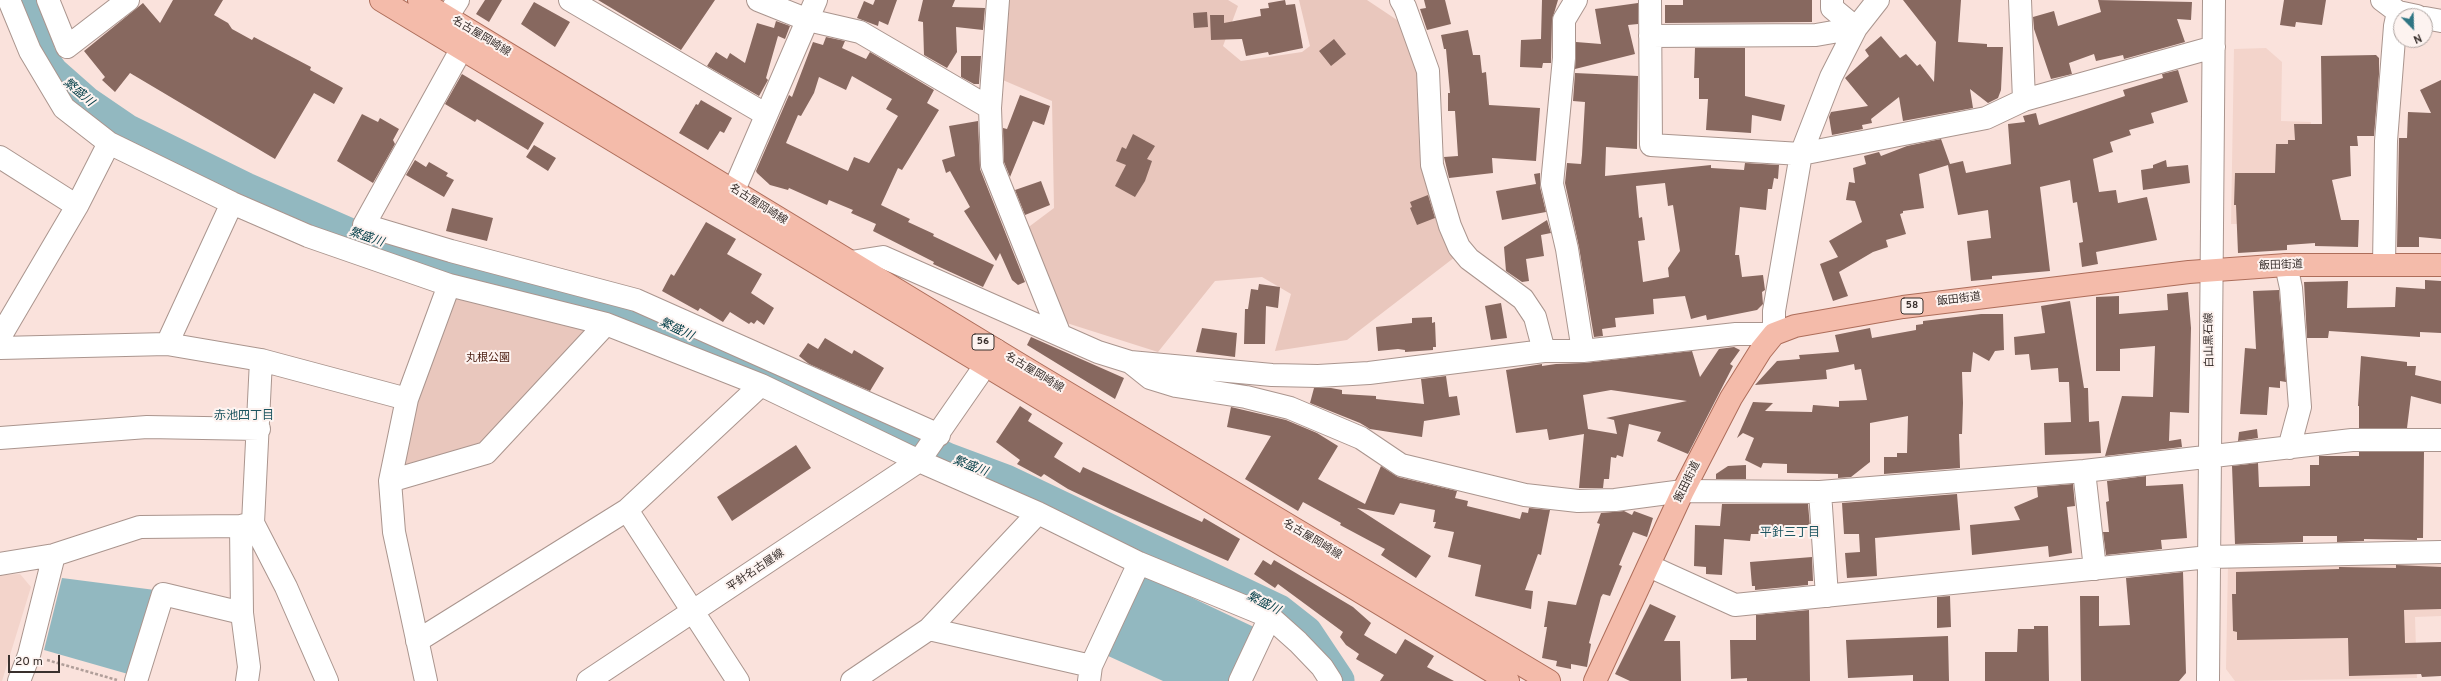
<!DOCTYPE html>
<html>
<head>
<meta charset="utf-8">
<style>
  body { margin:0 }
  #map { position:relative; width:2441px; height:681px; overflow:hidden; background:#fae2dc; font-family:Overpass,sans-serif }
  canvas { display:block }
  .north { position:absolute; left:2393px; top:8px; width:40px; height:40px; box-sizing:border-box; background:#fdf3f0; border:1px solid #afa5a2; border-radius:50%; rotate:157deg; font-size:11px; font-weight:700; line-height:16px; text-align:center; color:#39302d }
  .north::after { content:''; display:block; margin:auto; width:14px; height:18px; background:#2f7583; clip-path:polygon(50% 0,100% 100%,50% 72%,0 100%) }
  .scale { position:absolute; left:8px; top:655px; width:52px; height:18px; box-sizing:border-box; border:2px solid #39302d; border-top:0; padding-left:5px; font-size:12px; line-height:14px; white-space:nowrap; color:#39302d; -webkit-text-stroke:3px #fdf3f0; paint-order:stroke }
</style>
</head>
<body>
<div id="map">
<canvas width="2441" height="681"></canvas>
<div class="north">N</div>
<div class="scale">20 m</div>
</div>
<script>
const context = document.querySelector('canvas').getContext('2d');
context.lineJoin = 'round';
function paint(path, color) { context.fillStyle = color; context.fill(path, 'evenodd'); }
const toPath = rows => new Path2D(rows.map(r => 'M' + r).join(''));
function trace(path, color, width, dash) { context.strokeStyle = color; context.lineWidth = width; context.lineCap = dash ? 'butt' : 'round'; context.setLineDash(dash || []); context.stroke(path); }
function label(font, color, halo, rows, align = 'center') {
  context.font = font + ' Overpass,"Noto Sans JP",sans-serif'; context.lineWidth = 4; context.setLineDash([]); context.textBaseline = 'middle'; context.strokeStyle = halo; context.fillStyle = color; for (const [text, x, y, turn = 0] of rows) {
    context.save(); context.translate(x, y); context.rotate((+turn || 0) * Math.PI / 180); context.textAlign = isNaN(turn) ? turn : align; if (halo) context.strokeText(text, 0, 0); context.fillText(text, 0, 0); context.restore();
  }
}
paint(toPath([
  [2266,48,2282,62,2281,121,2311,122,2312,168,2291,224,2231,224,2234,49],
  [2441,558,2441,616,2415,617,2417,678,2235,681,2226,669,2228,565],
  [20,574,31,587,2,681,0,681,0,575]
]), '#f3d4cb');
paint(toPath([
  [1006,0,1228,0,1238,6,1223,46,1241,61,1302,52,1310,46,1299,0,1367,0,1400,22,1422,66,1423,159,1468,247,1347,340,1275,351,1291,294,1262,277,1215,281,1158,352,1054,319,1018,235,1054,208,1052,101,998,78],
  [450,289,602,325,485,451,399,477,409,400]
]), '#e9c7bd');
paint(toPath([
  [1144,575,1256,628,1232,681,1163,681,1106,655],
  [62,578,155,590,128,674,44,650]
]), '#92b8c0');
trace(toPath([
  [23,0,41,56,53,72,87,102,128,130,246,188,360,238,651,318,947,458,1006,480,1279,610,1307,632,1339,680]
]), '#92b8c0', 31);
paint(toPath([
  [173,0,223,0,214,15,228,23,232,29,252,40,254,37,311,67,310,70,343,88,334,104,314,93,275,159,130,73,115,92,102,80,105,77,84,51,143,3,160,23],
  [485,0,502,0,489,22,476,14],
  [598,0,715,0,681,50],
  [875,0,897,0,888,25,879,21,878,26,857,18,864,1,873,5],
  [923,0,955,0,952,7,985,8,983,30,956,27,957,52,947,68,924,55,923,22,918,21],
  [1285,0,1286,5,1295,4,1303,48,1269,55,1268,52,1246,56,1242,39,1211,40,1210,15,1224,15,1224,23,1261,16,1260,9,1269,8,1268,3],
  [1424,0,1445,0,1451,24,1427,30,1420,9,1426,8],
  [1542,0,1558,0,1552,20,1551,63,1543,63,1542,68,1520,67,1521,40,1541,39],
  [1683,0,1812,0,1812,22,1665,23,1665,5,1683,5],
  [1903,0,1961,0,1958,42,1987,44,1987,47,2003,47,2001,90,1998,98,1988,103,1970,89,1973,108,1903,121,1899,97,1871,119,1872,123,1862,125,1863,129,1832,135,1829,117,1831,112,1868,106,1845,78,1869,56,1865,50,1881,36,1900,58,1906,54,1917,66,1920,64,1934,82,1936,42],
  [2098,0,2192,2,2191,20,2177,19,2185,42,2124,59,2123,55,2096,61,2094,54,2069,63,2072,74,2051,79,2034,29,2033,17,2054,11,2058,26,2101,12],
  [2284,0,2326,0,2322,25,2296,22,2295,27,2280,25],
  [534,2,570,22,555,47,521,24],
  [1638,3,1638,24,1628,25,1635,54,1575,69,1576,42,1601,44,1595,9],
  [1207,12,1208,27,1194,28,1193,13],
  [776,21,790,26,785,39,778,36,766,78,768,80,759,96,707,66,716,52,727,59,730,53,745,63,757,23,774,28],
  [1468,30,1473,55,1480,55,1482,73,1486,72,1489,105,1540,108,1536,161,1492,158,1493,173,1449,178,1444,157,1458,156,1455,111,1448,111,1448,93,1450,93,1446,49,1444,49,1441,35],
  [826,37,845,41,842,48,866,59,870,52,934,90,927,103,939,110,902,170,898,168,881,205,910,219,908,222,934,234,933,236,994,265,983,287,933,264,934,262,873,231,876,224,851,213,853,210,829,200,827,205,789,188,788,190,770,185,757,173,756,171,789,95,792,97,813,42,823,45],
  [852,76,892,99,886,109,898,116,869,163,854,157,848,171,786,143,798,115,801,116,814,93,819,77,846,90],
  [1334,39,1346,54,1331,66,1319,51],
  [1695,48,1745,48,1745,96,1785,105,1781,121,1752,115,1751,133,1706,130,1708,99,1699,99,1699,78,1694,78],
  [2376,55,2379,58,2379,74,2374,136,2357,136,2358,146,2350,146,2351,176,2332,180,2341,220,2359,220,2358,247,2315,246,2315,243,2287,245,2287,250,2238,253,2236,205,2234,205,2235,173,2275,173,2276,144,2288,144,2288,140,2295,140,2294,124,2322,124,2321,56],
  [961,56,981,56,979,84,974,84,961,77],
  [2178,70,2188,102,2151,113,2154,123,2129,130,2131,135,2110,142,2113,152,2093,159,2099,192,2116,190,2118,203,2147,197,2157,240,2096,252,2098,264,2082,267,2079,243,2083,242,2077,202,2073,203,2070,180,2040,187,2050,271,1992,276,1992,279,1971,281,1967,241,1991,238,1988,210,1958,215,1948,165,1919,174,1924,208,1903,211,1903,213,1900,214,1906,234,1886,240,1888,247,1873,252,1839,272,1848,296,1833,301,1820,264,1838,257,1829,241,1862,222,1855,201,1846,200,1849,182,1855,183,1853,168,1866,164,1864,156,1879,152,1881,156,1907,146,1941,139,1950,164,1963,161,1966,173,2011,164,2008,124,2025,122,2023,116,2036,113,2039,125,2125,96,2123,90,2163,78,2162,74],
  [1575,73,1638,76,1637,149,1606,147,1605,176,1711,165,1711,168,1744,170,1745,163,1779,165,1778,179,1774,178,1772,189,1768,189,1766,210,1740,207,1735,255,1739,255,1742,277,1763,275,1765,290,1762,292,1763,304,1757,310,1707,320,1706,315,1691,319,1685,296,1653,299,1654,314,1615,318,1616,327,1602,329,1603,336,1594,337,1579,247,1565,183,1567,163,1581,164,1582,155,1585,102,1573,101],
  [1665,183,1668,206,1673,205,1680,251,1668,268,1669,277,1643,282,1638,241,1645,240,1642,217,1639,218,1636,186],
  [462,74,544,123,528,150,477,119,475,122,445,104],
  [2441,80,2441,239,2419,237,2419,247,2397,247,2399,138,2407,138,2408,112,2431,113,2420,90],
  [1020,95,1050,106,1044,125,1033,121,1010,177,1004,162,1003,128,1007,129],
  [701,100,732,118,724,133,720,131,708,150,679,133,696,104,698,105],
  [362,114,378,122,380,118,399,129,393,140,395,144,373,183,337,161],
  [978,121,980,169,1025,282,1018,285,1012,280,1000,253,996,261,964,211,970,207,950,171,946,173,942,160,955,156,949,126],
  [1133,134,1155,146,1147,159,1152,161,1145,181,1135,197,1115,186,1126,165,1116,161,1122,147,1126,149],
  [534,145,556,158,548,171,526,157],
  [415,160,426,167,429,162,448,173,446,176,454,180,444,197,406,175],
  [2166,160,2167,167,2188,165,2190,183,2143,190,2141,170,2153,168,2153,165],
  [1540,173,1540,187,1546,212,1502,220,1496,191,1536,184,1534,174],
  [1041,181,1050,205,1025,215,1015,190],
  [1428,195,1435,218,1417,225,1410,208,1412,207,1410,202],
  [452,208,493,218,487,241,446,231],
  [1547,220,1551,233,1541,235,1544,256,1526,259,1529,281,1522,282,1506,271,1504,247],
  [706,222,736,239,727,254,762,274,751,293,774,308,764,325,757,320,754,324,751,322,749,324,730,312,723,322,700,308,698,311,662,291,671,274,674,276],
  [2425,280,2441,281,2441,333,2420,332,2420,337,2329,331,2328,338,2307,338,2304,282,2348,281,2347,308,2395,307,2396,287,2425,289],
  [1259,284,1280,287,1278,308,1266,306,1265,344,1244,344,1245,309,1248,309,1251,289,1258,290],
  [2279,290,2286,382,2280,381,2280,388,2269,387,2267,415,2240,414,2245,348,2256,349,2253,291],
  [2188,292,2191,328,2189,413,2170,412,2169,441,2181,439,2182,447,2105,456,2122,396,2153,397,2155,346,2120,349,2120,371,2096,371,2096,297,2119,296,2119,314,2168,310,2167,294],
  [2070,301,2084,388,2088,388,2089,422,2099,421,2101,453,2045,455,2044,423,2071,422,2069,382,2059,382,2058,368,2031,370,2029,354,2015,355,2014,337,2045,333,2041,306],
  [1501,303,1507,338,1491,340,1485,306],
  [1981,314,2003,314,2004,350,1995,351,1989,361,1973,352,1971,372,1962,372,1963,403,1962,434,1959,434,1960,468,1884,474,1884,457,1897,457,1897,453,1907,453,1908,416,1870,423,1870,462,1851,477,1838,478,1838,474,1787,473,1787,464,1763,463,1761,468,1745,460,1754,438,1743,433,1737,438,1753,402,1773,403,1765,411,1812,412,1813,405,1839,407,1839,401,1867,400,1861,369,1855,370,1854,364,1826,370,1827,379,1755,385,1777,361,1800,359,1799,355,1839,352,1835,335,1870,328,1872,338,1916,330,1916,325,1923,324,1923,321],
  [1432,317,1432,323,1435,322,1436,347,1433,347,1433,350,1405,352,1405,350,1398,349,1378,351,1376,327,1412,323,1412,318],
  [1202,328,1237,333,1235,357,1196,352],
  [1031,337,1124,378,1115,399,1027,345],
  [825,338,852,354,854,350,884,368,870,391,809,364,799,356,808,343,818,349],
  [1734,347,1740,350,1730,364,1733,366,1688,454,1657,441,1661,432,1629,424,1623,457,1617,455,1616,458,1611,457,1609,479,1604,479,1603,488,1579,488,1584,434,1549,440,1547,429,1516,433,1506,370,1542,364,1542,366,1556,364,1584,363,1692,351,1700,377,1719,349],
  [1611,390,1687,401,1606,418,1614,420,1617,434,1588,429,1583,395],
  [2361,356,2407,362,2407,366,2416,366,2415,375,2441,381,2441,404,2411,396,2407,428,2359,428,2359,406,2358,406],
  [1446,376,1449,397,1457,396,1460,415,1424,421,1422,437,1370,429,1360,423,1310,403,1314,388,1331,388,1342,390,1342,394,1376,396,1376,399,1424,404,1421,379],
  [1020,406,1032,414,1028,421,1063,443,1054,457,1080,473,1083,467,1202,522,1204,518,1240,539,1228,561,1110,509,1068,489,1044,474,1041,477,1017,464,1020,460,996,442],
  [1231,407,1286,420,1317,433,1338,446,1318,479,1365,504,1381,466,1398,477,1457,491,1455,498,1468,501,1467,506,1520,519,1522,512,1528,513,1529,508,1550,510,1541,555,1538,554,1525,590,1533,591,1531,609,1475,596,1481,565,1448,557,1454,532,1434,528,1436,522,1433,522,1435,510,1400,503,1394,515,1357,508,1431,556,1416,578,1381,555,1385,549,1340,525,1341,523,1303,502,1298,511,1245,479,1271,436,1227,427],
  [2257,429,2258,438,2238,441,2239,432],
  [796,445,811,468,732,521,717,497],
  [2359,452,2424,452,2423,538,2417,538,2417,540,2364,539,2364,541,2337,542,2337,536,2303,536,2303,542,2235,544,2232,466,2258,463,2259,487,2310,486,2310,465,2319,465,2319,456,2359,456],
  [1746,465,1746,479,1716,479,1716,474,1728,466],
  [2146,476,2146,486,2183,484,2187,538,2161,540,2162,549,2106,555,2103,532,2109,532,2106,502,2109,501,2107,481],
  [2073,484,2075,506,2067,507,2072,553,2049,557,2048,546,1972,555,1970,525,2020,520,2014,507,2038,497,2037,487],
  [1957,494,1960,530,1875,538,1877,576,1847,578,1845,553,1860,552,1859,534,1844,534,1842,503],
  [1722,504,1808,504,1810,527,1774,528,1774,534,1751,534,1750,541,1724,539,1722,575,1706,574,1706,567,1694,566,1695,525,1720,526],
  [1624,511,1632,515,1634,511,1653,518,1647,537,1633,532,1619,565,1622,566,1610,596,1603,594,1601,597,1589,643,1591,644,1587,667,1571,664,1571,669,1556,666,1557,661,1542,658,1547,627,1544,627,1548,601,1576,605,1600,524,1597,523,1601,513],
  [1812,557,1813,581,1808,581,1808,585,1755,590,1755,586,1752,586,1750,562],
  [1263,560,1271,565,1274,560,1353,607,1371,623,1364,635,1396,654,1405,639,1434,656,1427,667,1454,681,1380,681,1384,675,1356,659,1359,654,1346,645,1340,637,1343,632,1278,584,1275,588,1254,574],
  [2396,565,2441,567,2441,609,2404,610,2405,643,2441,642,2441,676,2422,677,2421,674,2349,676,2348,638,2237,640,2237,632,2233,631,2232,594,2236,594,2236,572,2339,569,2339,567,2396,568],
  [2183,572,2186,673,2179,681,2081,681,2080,596,2099,596,2099,626,2130,625,2126,578],
  [1950,596,1951,627,1937,628,1937,597],
  [1650,604,1676,616,1664,641,1680,641,1681,681,1630,681,1615,674],
  [1809,610,1810,681,1747,681,1747,678,1731,679,1730,640,1756,640,1756,615],
  [2034,626,2048,626,2049,681,1985,681,1985,652,2017,652,2018,629,2034,629],
  [1948,636,1949,681,1913,681,1913,675,1848,678,1846,640]
]), '#87685f');
const minor = toPath([
  [9,0,30,51,64,108,109,143,232,203,308,236,449,285,606,324,761,385,919,461,1038,513,1139,563,1270,617,1298,642,1322,667,1331,681],
  [48,0,67,47,128,0],
  [570,0,765,114],
  [758,0,808,20,860,32,990,108,992,165,1060,335],
  [1401,0,1405,7,1428,71,1432,165,1450,226,1459,247,1469,259,1523,299,1535,317,1544,351],
  [1576,0,1564,20,1564,58,1552,184,1567,249,1583,351],
  [1650,0,1651,145,1801,154,1986,118,2024,100,2214,47],
  [1832,0,1832,8,1856,28],
  [2020,0,2024,100],
  [2382,0,2398,12,2417,16],
  [447,17,458,0],
  [2425,18,2441,21],
  [1650,36,1816,35,1856,28],
  [462,48,364,225,451,251,636,300,939,435],
  [990,108,998,0],
  [0,157,77,206],
  [734,190,816,0],
  [851,262,883,257,1098,352,1130,362,1272,375,1318,376,1369,373,1544,351,1583,351,1736,334,1774,334,1774,311,1801,154,1831,77,1856,28,1878,0],
  [2384,264,2386,141,2395,26,2398,12],
  [2286,265,2291,288,2300,407,2289,448],
  [0,337,77,206,109,143],
  [167,344,232,203],
  [0,348,167,344,261,360,407,399],
  [261,360,253,523,286,587,327,681],
  [1130,362,1150,378,1176,386,1246,397,1290,408,1361,438,1401,465,1525,495,1578,501,1615,500,1683,491,1820,492,2084,471,2352,440,2441,440],
  [0,438,147,427,259,429],
  [2084,471,2095,569],
  [390,481,486,453,606,324],
  [1820,492,1827,596],
  [627,510,738,681],
  [241,526,242,613,249,667,247,681],
  [0,564,54,555,140,527,241,526,253,523],
  [1649,566,1735,605,2209,557,2441,552],
  [929,629,1038,513],
  [417,641,627,510,761,385],
  [19,681,29,655,54,555],
  [136,681,163,594,242,613],
  [426,681,394,532,390,481,407,399,449,285],
  [588,681,919,461,996,350],
  [852,681,929,629,1091,666],
  [1089,681,1091,666,1139,563],
  [1240,681,1270,617],
  [2208,681,2214,0]
]);
const major = toPath([
  [381,0,1508,681],
  [419,0,1027,369,1549,681],
  [1595,681,1683,491,1731,398,1761,350,1774,334,1795,326,1903,307,2189,272,2286,265,2441,265]
]);
trace(minor, '#aa958e', 24);
trace(major, '#ad6d5a', 24);
trace(toPath([
  [47,660,117,680]
]), '#b09e99', 2.5, [3, 2]);
trace(minor, '#fff', 22);
trace(major, '#f4bbaa', 22);
for (const [x, y, w] of [
  [1912,306,22],
  [983,342,22]
]) { const box = new Path2D(); box.roundRect(x - w / 2, y - 8, w, 16, 3); context.fillStyle = '#fdf3f0'; context.fill(box); trace(box, '#39302d', 1); }
label('bold 10px', '#39302d', null, [
  ["58",1912,306],
  ["56",983,342]
]);
label('11px', '#39302d', '#fdf3f0', [
  ["名古屋岡崎線",481,37,31],
  ["名古屋岡崎線",758,205,32],
  ["飯田街道",2281,266,-2],
  ["飯田街道",1959,300,-7],
  ["白山黒石線",2210,340,-91],
  ["名古屋岡崎線",1034,373,31],
  ["飯田街道",1688,482,-64],
  ["名古屋岡崎線",1312,540,31],
  ["平針名古屋線",756,571,-34]
]);
label('11px', '#481b0e', '#fdf3f0', [
  ["丸根公園",488,359]
]);
label('italic 12px', '#003c46', '#fdf3f0', [
  ["繁盛川",78,93,40],
  ["繁盛川",366,238,19],
  ["繁盛川",676,330,25],
  ["繁盛川",970,467,21],
  ["繁盛川",1263,604,27]
]);
label('12px', '#1e5661', '#fdf3f0', [
  ["赤池四丁目",244,417],
  ["平針三丁目",1790,534]
]);
</script>
</body>
</html>
